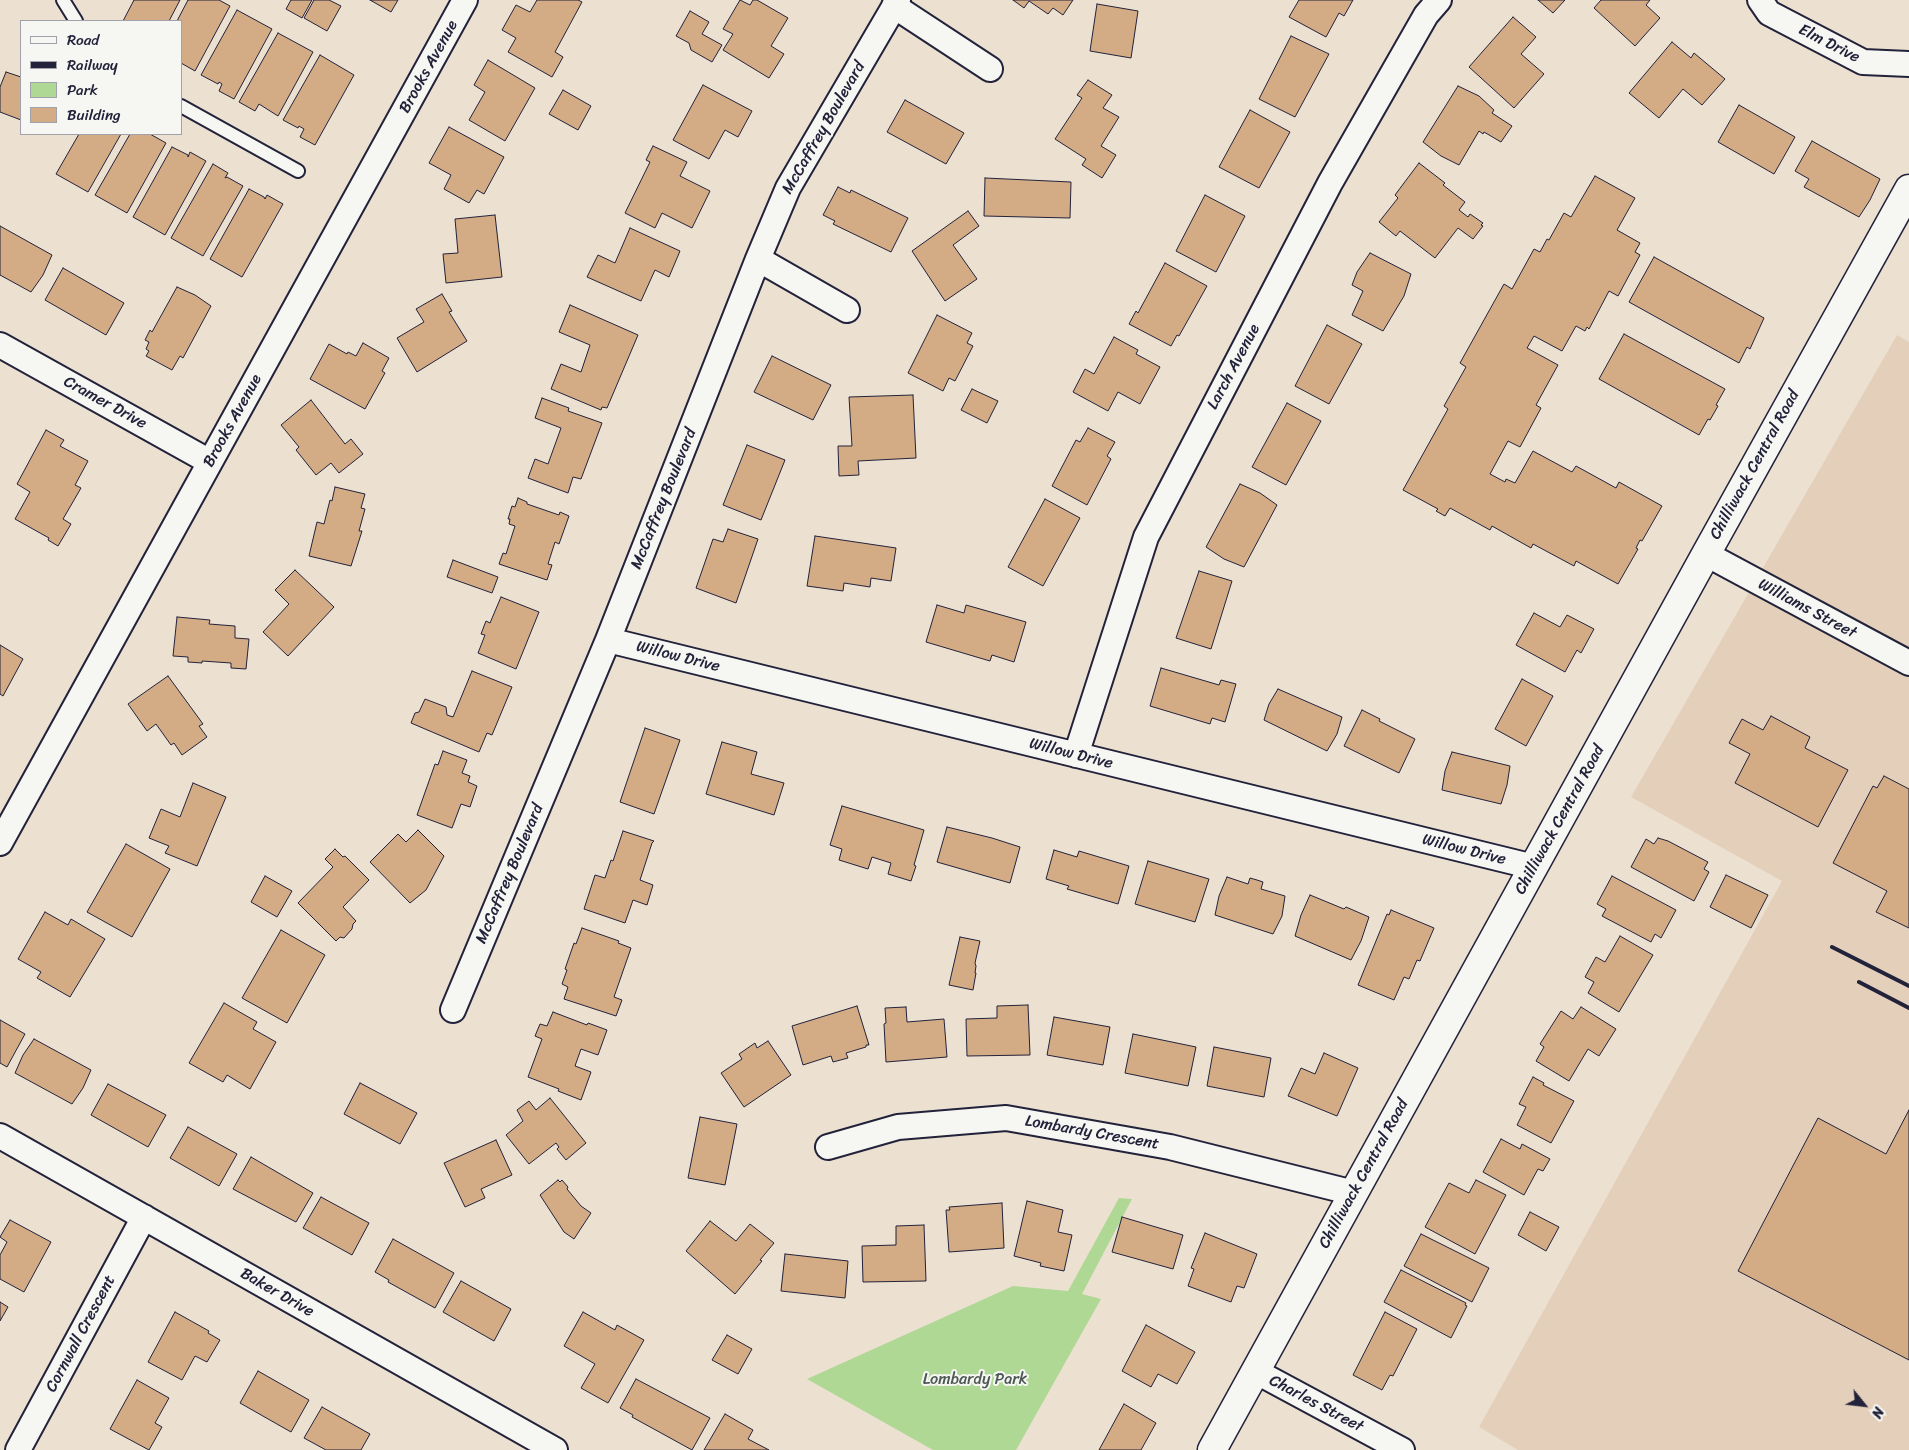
<!DOCTYPE html>
<html>
<head>
<meta charset="utf-8">
<style>
  body { margin:0 }
  #map { position:relative; width:1909px; height:1450px; overflow:hidden; background:#ece0d1; font-family:Sriracha,sans-serif }
  canvas { display:block }
  .legend { position:absolute; left:20px; top:20px; width:162px; height:115px; box-sizing:border-box; background:#f6f6f2; border:1px solid #a1a1a9; margin:0; padding:6px 9px; list-style:none; font-size:15px; color:#22223b }
  .legend li { display:flex; align-items:center; gap:10px; height:25px }
  .legend b { width:25px; border:1px solid #a1a1a9 }
  .north { position:absolute; left:1839px; top:1380px; width:50px; height:50px; -webkit-text-stroke:4px #f6f6f2; paint-order:stroke; rotate:119deg; font-size:14px; font-weight:700; line-height:20px; text-align:center; color:#22223b }
  .north::after { content:''; display:block; margin:auto; width:18px; height:22px; background:#22223b; clip-path:polygon(50% 0,100% 100%,50% 72%,0 100%) }
</style>
</head>
<body>
<div id="map">
<canvas width="1909" height="1450"></canvas>
<ul class="legend">
<li><b style="height:6px;background:#f6f6f2"></b>Road</li>
<li><b style="height:6px;background:#22223b"></b>Railway</li>
<li><b style="height:14px;background:#b0d895"></b>Park</li>
<li><b style="height:14px;background:#d3ab85"></b>Building</li>
</ul>
<div class="north">N</div>
</div>
<script>
const context = document.querySelector('canvas').getContext('2d');
context.lineJoin = 'round';
function paint(path, color) { context.fillStyle = color; context.fill(path, 'evenodd'); }
const toPath = rows => new Path2D(rows.map(r => 'M' + r).join(''));
function trace(path, color, width, dash) { context.strokeStyle = color; context.lineWidth = width; context.lineCap = dash ? 'butt' : 'round'; context.setLineDash(dash || []); context.stroke(path); }
function label(font, color, halo, rows, align = 'center') {
  context.font = font + ' Sriracha,sans-serif'; context.lineWidth = 4; context.setLineDash([]); context.textBaseline = 'middle'; context.strokeStyle = halo; context.fillStyle = color; for (const [text, x, y, turn = 0] of rows) {
    context.save(); context.translate(x, y); context.rotate((+turn || 0) * Math.PI / 180); context.textAlign = isNaN(turn) ? turn : align; if (halo) context.strokeText(text, 0, 0); context.fillText(text, 0, 0); context.restore();
  }
}
paint(toPath([
  [1897,335,1909,342,1909,1450,1518,1450,1479,1427,1782,881,1631,797]
]), '#e4d0ba');
paint(toPath([
  [1119,1198,1132,1199,1082,1294,1101,1299,1016,1450,933,1450,807,1379,1013,1286,1068,1291]
]), '#b0d895');
const building = toPath([
  [134,0,180,0,169,21,123,21,134,0],
  [188,0,219,0,230,6,195,71,181,63,181,21,177,21,188,0],
  [291,0,312,0,302,18,286,9,291,0],
  [314,0,329,0,341,6,327,31,304,18,314,0],
  [370,0,398,0,391,12,370,0],
  [537,0,578,0,582,2,555,52,563,57,552,77,508,52,516,38,502,30,516,5,530,12,537,0],
  [740,0,750,5,753,0,757,0,788,18,771,46,784,54,769,78,723,50,733,34,723,29,740,0],
  [1013,0,1073,0,1063,15,1053,8,1048,14,1029,1,1024,8,1013,0],
  [1299,0,1353,0,1344,16,1339,13,1326,37,1289,17,1299,0],
  [1538,0,1565,0,1553,13,1538,0],
  [1601,0,1650,0,1646,5,1660,18,1635,46,1594,8,1601,0],
  [1097,4,1138,11,1131,58,1090,51,1097,4],
  [237,10,272,29,234,99,219,91,222,84,219,82,218,84,201,75,237,10],
  [690,11,709,22,702,34,722,45,712,62,691,50,689,43,676,36,690,11],
  [1513,17,1536,37,1521,54,1544,74,1514,108,1469,67,1513,17],
  [278,33,313,52,278,116,259,104,255,111,239,102,278,33],
  [1291,36,1329,54,1295,117,1259,99,1291,36],
  [1672,42,1691,58,1694,53,1725,79,1702,105,1683,89,1659,118,1629,93,1672,42],
  [320,55,354,75,315,145,300,137,304,129,299,126,298,128,283,120,320,55],
  [488,60,535,88,505,141,469,120,485,92,474,85,488,60],
  [6,72,21,77,21,120,0,112,0,87,6,72],
  [1088,80,1112,95,1103,108,1119,117,1101,146,1116,155,1102,178,1082,165,1086,159,1055,139,1082,98,1077,95,1088,80],
  [703,85,752,111,738,137,725,130,709,159,673,140,703,85],
  [1458,86,1479,96,1494,110,1492,113,1512,126,1501,142,1484,132,1483,134,1479,131,1459,165,1441,156,1423,142,1458,86],
  [563,90,591,106,578,130,549,114,563,90],
  [905,100,964,133,946,164,887,132,905,100],
  [1739,105,1795,137,1774,174,1718,142,1739,105],
  [1250,110,1290,132,1259,188,1219,167,1250,110],
  [449,127,504,157,484,194,477,190,469,203,444,189,451,175,429,163,449,127],
  [79,134,121,134,88,192,56,174,79,134],
  [130,134,150,134,166,143,127,213,95,195,130,134],
  [1812,141,1880,179,1870,200,1859,217,1804,187,1809,179,1795,171,1812,141],
  [653,146,687,162,680,176,710,191,692,228,662,213,655,228,625,213,650,162,646,160,653,146],
  [172,147,188,155,188,157,190,152,206,161,165,235,133,217,172,147],
  [1419,163,1445,183,1443,185,1465,202,1459,210,1468,217,1470,214,1483,223,1481,225,1483,226,1473,239,1458,228,1435,258,1400,231,1396,236,1379,222,1398,198,1395,195,1419,163],
  [213,164,228,173,225,178,227,177,243,186,203,256,171,238,213,164],
  [1595,176,1635,198,1617,230,1640,243,1635,252,1640,255,1618,296,1609,291,1589,329,1587,327,1585,331,1576,326,1562,351,1534,336,1527,348,1558,365,1536,405,1541,408,1520,447,1508,441,1490,474,1505,482,1506,479,1515,483,1533,451,1572,472,1576,466,1616,488,1619,482,1662,506,1642,541,1640,540,1636,548,1638,549,1618,584,1576,561,1574,566,1533,544,1531,548,1492,526,1490,530,1450,508,1445,516,1436,511,1438,509,1403,490,1448,409,1444,406,1466,367,1460,363,1504,284,1512,289,1534,249,1540,252,1547,239,1549,240,1564,213,1571,217,1595,176],
  [985,178,1071,182,1070,218,984,216,985,178],
  [838,187,850,193,851,190,908,218,891,252,833,224,835,221,823,215,838,187],
  [249,189,264,197,265,199,267,195,283,204,242,277,210,259,249,189],
  [1205,195,1245,216,1216,272,1176,251,1205,195],
  [968,211,979,226,953,245,977,279,945,301,912,251,968,211],
  [495,215,502,277,446,283,443,254,458,253,455,219,495,215],
  [0,226,52,255,43,275,31,292,0,275,0,226],
  [630,228,680,251,669,277,655,270,641,301,587,277,598,255,615,263,630,228],
  [1370,253,1411,274,1404,296,1383,331,1352,315,1363,291,1352,285,1357,272,1370,253],
  [1654,257,1764,318,1750,349,1747,347,1739,363,1629,302,1654,257],
  [1165,263,1207,286,1179,336,1177,335,1171,346,1129,324,1136,311,1138,313,1165,263],
  [63,268,124,303,106,335,45,300,63,268],
  [177,287,195,295,211,306,183,358,180,356,172,370,146,356,149,351,146,349,149,342,145,340,150,330,152,332,177,287],
  [442,294,452,311,449,312,467,341,417,372,397,338,424,322,416,309,442,294],
  [570,305,638,335,607,408,602,407,601,410,551,389,561,364,581,372,590,345,559,332,570,305],
  [937,315,972,333,967,343,973,346,955,381,949,378,943,391,908,373,937,315],
  [1327,325,1362,344,1329,404,1295,386,1327,325],
  [1624,334,1725,389,1716,405,1718,406,1710,420,1708,419,1699,435,1599,379,1624,334],
  [1114,337,1138,350,1136,354,1160,367,1140,404,1118,392,1108,411,1073,392,1085,369,1094,374,1114,337],
  [363,343,389,358,382,371,385,373,365,409,310,379,329,344,347,354,348,352,356,356,363,343],
  [772,356,831,385,813,420,754,392,772,356],
  [972,389,998,401,987,423,961,410,972,389],
  [913,395,916,458,858,461,859,475,839,476,838,446,852,446,849,397,913,395],
  [542,398,569,408,568,411,602,423,581,479,573,477,568,493,528,478,535,459,548,464,561,428,535,418,542,398],
  [311,400,345,444,351,439,363,454,339,473,331,463,316,475,296,450,299,447,281,425,311,400],
  [1287,403,1321,421,1286,485,1252,467,1287,403],
  [1088,428,1115,442,1107,456,1111,459,1087,505,1052,486,1076,440,1080,442,1088,428],
  [46,430,64,440,60,446,88,461,75,485,81,488,63,519,71,524,58,546,48,540,49,538,15,519,30,492,17,484,46,430],
  [747,445,785,460,761,520,723,505,747,445],
  [1240,484,1260,493,1277,505,1244,567,1224,559,1206,547,1240,484],
  [335,487,365,494,361,508,365,509,359,531,362,531,351,566,309,556,317,522,324,524,330,500,332,501,335,487],
  [518,498,527,502,527,504,559,515,560,512,569,516,559,544,555,542,548,564,552,565,547,580,499,564,503,553,506,554,515,526,509,524,510,519,508,519,512,506,515,507,518,498],
  [1045,499,1080,518,1043,586,1008,567,1045,499],
  [728,529,758,539,736,603,696,588,713,539,723,542,728,529],
  [815,536,896,548,891,581,871,578,870,587,844,583,843,591,807,586,815,536],
  [453,560,498,577,492,593,447,577,453,560],
  [295,570,334,607,288,656,263,632,289,604,275,590,295,570],
  [1199,571,1232,581,1211,649,1176,638,1199,571],
  [501,597,539,612,516,669,478,653,485,635,481,634,486,621,490,623,501,597],
  [937,605,964,613,966,605,1026,622,1014,662,992,655,990,661,926,642,937,605],
  [1534,613,1560,627,1567,615,1594,629,1581,653,1577,650,1565,672,1516,645,1534,613],
  [177,617,210,620,209,624,235,626,235,638,249,639,246,669,231,668,231,663,202,661,202,663,188,662,188,657,173,656,177,617],
  [0,645,23,659,3,696,0,694,0,645],
  [1161,668,1219,685,1221,680,1236,684,1225,722,1212,718,1210,724,1150,706,1161,668],
  [472,671,512,687,492,735,487,733,479,752,411,723,415,713,419,712,425,699,446,707,447,715,453,717,472,671],
  [168,676,203,724,199,726,207,737,182,755,174,743,171,745,156,724,147,731,128,704,168,676],
  [1522,679,1553,696,1526,746,1495,729,1522,679],
  [1278,689,1342,717,1337,734,1327,751,1264,720,1269,704,1278,689],
  [1362,710,1380,719,1379,721,1415,739,1399,773,1344,746,1362,710],
  [1771,716,1810,737,1805,748,1848,770,1818,827,1735,783,1750,754,1729,743,1742,719,1763,730,1771,716],
  [645,728,680,740,654,814,620,802,645,728],
  [722,742,757,752,751,774,784,783,774,815,706,794,722,742],
  [443,751,467,760,462,773,470,776,468,782,477,786,470,807,461,804,452,828,417,815,435,764,438,765,443,751],
  [1452,752,1510,766,1507,785,1501,804,1442,790,1445,771,1452,752],
  [1884,776,1909,789,1909,928,1876,912,1887,891,1833,863,1873,786,1877,788,1884,776],
  [193,783,226,797,197,866,165,853,169,846,149,838,161,809,180,817,193,783],
  [842,806,924,830,914,865,916,866,911,881,888,874,891,863,872,857,868,869,839,860,842,849,830,845,842,806],
  [947,827,992,838,1020,847,1010,883,937,862,947,827],
  [418,830,444,856,426,890,410,903,370,862,398,834,406,842,418,830],
  [623,831,654,841,652,843,640,880,653,885,647,905,633,900,625,923,584,909,595,875,605,878,611,860,613,861,623,831],
  [1658,838,1668,841,1708,862,1704,869,1709,872,1694,901,1631,867,1646,839,1654,844,1658,838],
  [126,844,170,869,132,937,87,912,126,844],
  [335,849,343,857,345,856,369,880,343,907,356,921,353,924,352,929,344,938,340,937,336,941,298,903,333,867,325,859,335,849],
  [1054,850,1077,857,1079,851,1129,866,1118,904,1067,889,1069,886,1046,879,1054,850],
  [1148,861,1209,879,1195,922,1135,904,1148,861],
  [1726,875,1768,895,1751,928,1710,907,1726,875],
  [265,876,292,891,277,917,251,902,265,876],
  [1612,876,1676,910,1661,938,1655,934,1651,942,1602,916,1606,909,1597,904,1612,876],
  [1227,877,1248,884,1250,878,1257,880,1263,882,1261,889,1285,896,1282,916,1273,934,1215,915,1219,896,1227,877],
  [1310,895,1344,909,1346,907,1369,917,1361,941,1351,960,1295,936,1301,915,1310,895],
  [1391,910,1434,928,1420,961,1417,960,1409,979,1404,977,1394,1000,1358,985,1387,914,1389,915,1391,910],
  [45,912,68,925,71,919,105,939,70,997,37,978,41,972,18,959,45,912],
  [582,928,619,941,618,943,631,948,614,997,622,1000,616,1016,564,999,568,987,562,984,567,970,565,969,574,943,576,944,582,928],
  [281,930,325,955,287,1023,242,998,281,930],
  [1620,936,1653,955,1619,1012,1588,993,1594,982,1585,977,1596,957,1605,962,1620,936],
  [960,937,980,941,975,963,976,966,975,973,976,973,973,990,949,985,960,937],
  [224,1003,257,1022,253,1029,276,1042,250,1089,227,1075,223,1082,189,1063,224,1003],
  [1028,1005,1030,1055,967,1056,966,1019,997,1018,997,1006,1028,1005],
  [857,1006,869,1045,866,1045,866,1047,846,1053,848,1058,833,1062,831,1056,803,1065,792,1026,857,1006],
  [906,1007,907,1022,944,1019,947,1057,886,1062,884,1024,886,1023,885,1008,906,1007],
  [1581,1007,1616,1029,1599,1056,1588,1049,1569,1081,1536,1061,1544,1047,1540,1044,1561,1011,1573,1019,1581,1007],
  [553,1012,587,1025,588,1023,607,1030,598,1055,581,1049,575,1066,591,1072,581,1100,558,1091,559,1089,528,1077,542,1039,535,1036,540,1024,547,1026,553,1012],
  [1054,1017,1110,1027,1103,1065,1047,1055,1054,1017],
  [0,1020,25,1034,7,1067,0,1063,0,1020],
  [1133,1034,1196,1047,1188,1086,1125,1073,1133,1034],
  [34,1039,91,1070,83,1088,72,1104,15,1073,23,1055,34,1039],
  [768,1041,791,1075,744,1107,721,1073,742,1059,739,1054,755,1043,757,1048,768,1041],
  [1214,1047,1271,1058,1264,1097,1207,1086,1214,1047],
  [1324,1053,1358,1068,1337,1116,1288,1096,1301,1068,1315,1074,1324,1053],
  [1533,1077,1544,1083,1543,1085,1574,1101,1551,1143,1517,1125,1526,1107,1519,1104,1533,1077],
  [360,1083,417,1113,400,1144,344,1114,360,1083],
  [108,1084,166,1115,148,1147,91,1115,108,1084],
  [550,1098,586,1143,566,1160,557,1149,559,1147,556,1143,529,1164,506,1135,523,1121,517,1110,529,1101,536,1110,550,1098],
  [1909,1110,1909,1360,1738,1271,1818,1118,1886,1154,1909,1110],
  [700,1117,737,1124,725,1185,688,1178,700,1117],
  [188,1127,237,1154,219,1186,170,1158,188,1127],
  [1501,1139,1520,1149,1522,1144,1550,1159,1543,1171,1538,1169,1524,1195,1483,1172,1501,1139],
  [496,1140,512,1175,481,1189,485,1198,465,1207,444,1163,496,1140],
  [251,1157,313,1193,296,1222,233,1189,251,1157],
  [558,1180,560,1182,562,1180,568,1187,567,1189,581,1206,591,1213,574,1239,564,1232,540,1195,558,1180],
  [1476,1180,1506,1195,1475,1254,1425,1227,1449,1183,1469,1193,1476,1180],
  [321,1197,369,1223,352,1255,303,1228,321,1197],
  [1027,1201,1063,1210,1058,1232,1072,1235,1064,1271,1040,1266,1041,1263,1014,1256,1027,1201],
  [1002,1203,1004,1248,949,1252,946,1210,950,1210,949,1207,1002,1203],
  [1530,1212,1559,1227,1546,1251,1518,1235,1530,1212],
  [1122,1217,1183,1235,1173,1269,1112,1252,1122,1217],
  [10,1220,51,1242,24,1292,0,1279,0,1255,7,1242,0,1237,10,1220],
  [710,1221,736,1241,750,1224,774,1243,760,1260,762,1261,735,1294,686,1251,710,1221],
  [924,1225,926,1281,863,1282,862,1246,896,1245,896,1226,924,1225],
  [1205,1233,1257,1254,1244,1288,1237,1286,1231,1302,1188,1286,1194,1269,1191,1268,1205,1233],
  [1421,1234,1489,1268,1472,1302,1404,1266,1421,1234],
  [393,1239,454,1273,435,1308,388,1282,389,1280,375,1272,393,1239],
  [785,1254,848,1261,845,1298,781,1291,785,1254],
  [1401,1270,1466,1303,1465,1305,1467,1306,1451,1338,1384,1302,1401,1270],
  [461,1281,511,1309,494,1341,443,1312,461,1281],
  [0,1302,8,1307,0,1321,0,1302],
  [175,1312,209,1331,208,1333,220,1340,207,1362,195,1356,182,1380,148,1362,175,1312],
  [583,1312,615,1330,617,1325,644,1340,608,1403,581,1388,595,1364,564,1346,583,1312],
  [1385,1312,1417,1329,1393,1376,1390,1375,1382,1390,1353,1375,1385,1312],
  [1146,1325,1195,1352,1177,1384,1158,1374,1151,1387,1122,1371,1146,1325],
  [727,1335,752,1349,738,1374,712,1360,727,1335],
  [258,1371,309,1400,291,1432,240,1403,258,1371],
  [636,1379,710,1418,692,1450,632,1417,633,1415,620,1408,636,1379],
  [137,1380,169,1398,155,1423,162,1427,149,1450,110,1429,137,1380],
  [1124,1404,1156,1423,1141,1450,1099,1450,1124,1404],
  [322,1407,370,1434,361,1450,326,1450,304,1438,322,1407],
  [725,1414,753,1430,748,1439,769,1450,704,1450,725,1414]
]);
paint(building, '#d3ab85');
trace(building, '#22223b', 1);
const lane = toPath([
  [63,0,76,21],
  [181,106,298,171]
]);
const street = toPath([
  [1760,0,1769,13,1863,62,1909,64],
  [894,6,990,69],
  [758,259,847,310],
  [0,345,210,462],
  [1706,554,1909,663],
  [608,640,1534,867],
  [1076,755,1146,537,1330,183,1426,15,1439,0],
  [0,843,465,0],
  [453,1010,608,640,758,259,788,188,898,0],
  [0,1136,555,1450],
  [828,1147,898,1127,1006,1118,1170,1147,1354,1193],
  [1255,1371,1402,1450],
  [18,1450,144,1217]
]);
const secondary = toPath([
  [1212,1450,1706,554,1909,189]
]);
trace(lane, '#22223b', 16);
trace(street, '#22223b', 28);
trace(secondary, '#22223b', 31);
trace(lane, '#f6f6f2', 12);
trace(street, '#f6f6f2', 24);
trace(secondary, '#f6f6f2', 28);
trace(toPath([
  [1832,947,1909,986],
  [1859,982,1909,1008]
]), '#22223b', 4);
label('16px', '#22223b', '#f6f6f2', [
  ["Elm Drive",1829,44,27],
  ["Brooks Avenue",429,67,-61],
  ["McCaffrey Boulevard",824,128,-60],
  ["Larch Avenue",1234,367,-62],
  ["Cramer Drive",105,403,29],
  ["Brooks Avenue",233,421,-61],
  ["Chilliwack Central Road",1755,465,-61],
  ["McCaffrey Boulevard",664,499,-68],
  ["Williams Street",1807,609,28],
  ["Willow Drive",678,657,14],
  ["Willow Drive",1071,754,14],
  ["Chilliwack Central Road",1560,820,-61],
  ["Willow Drive",1464,850,14],
  ["McCaffrey Boulevard",510,874,-67],
  ["Lombardy Crescent",1092,1133,10],
  ["Chilliwack Central Road",1364,1174,-61],
  ["Baker Drive",277,1293,30],
  ["Cornwall Crescent",81,1334,-62],
  ["Charles Street",1316,1404,28]
]);
label('16px', '#4d5956', '#f6f6f2', [
  ["Lombardy Park",975,1380]
]);
</script>
</body>
</html>
